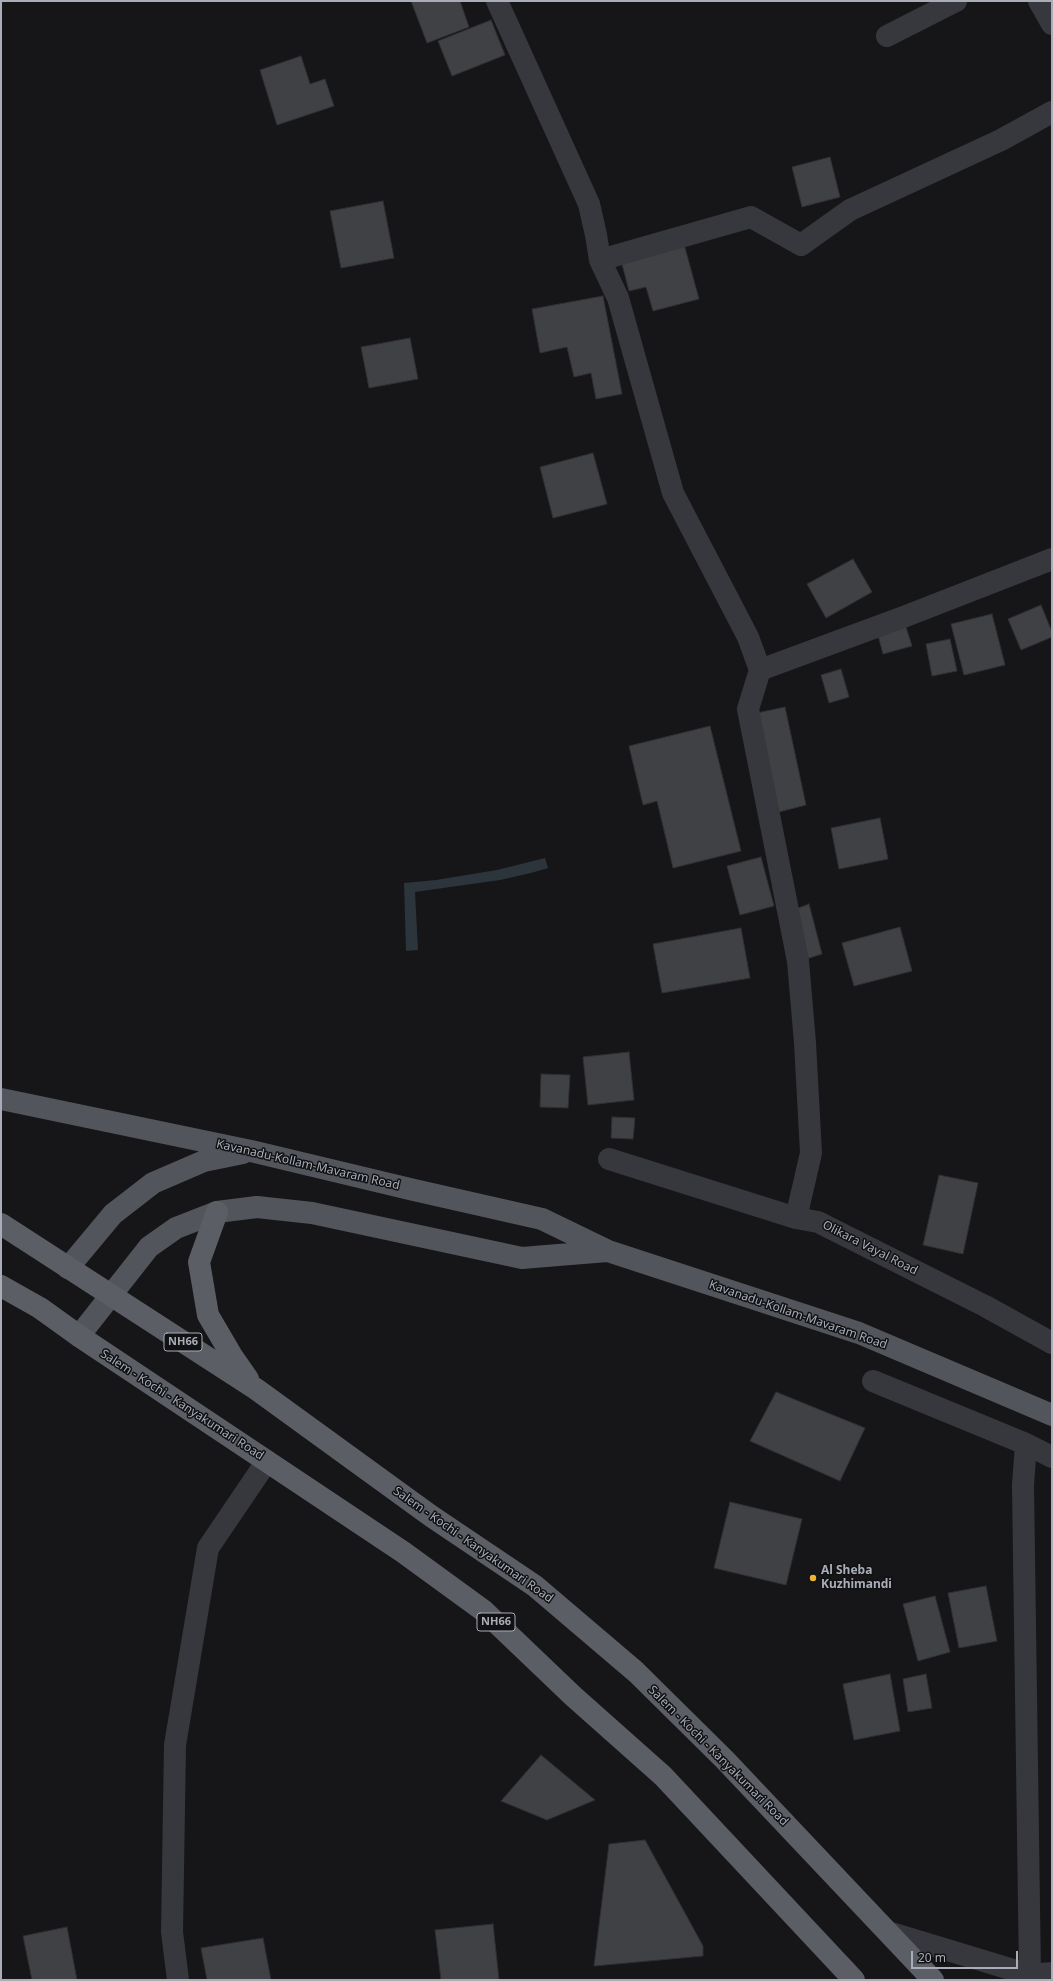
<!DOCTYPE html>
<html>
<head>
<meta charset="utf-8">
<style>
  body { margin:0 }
  #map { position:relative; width:1053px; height:1981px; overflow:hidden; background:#161618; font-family:"Noto Sans",sans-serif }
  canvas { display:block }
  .frame { position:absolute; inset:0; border:2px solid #a8adb8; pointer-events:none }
  .scale { position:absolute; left:911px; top:1951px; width:107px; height:18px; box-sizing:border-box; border:2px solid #a8adb8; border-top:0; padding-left:5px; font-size:12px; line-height:14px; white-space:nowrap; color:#a8adb8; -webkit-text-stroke:3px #111113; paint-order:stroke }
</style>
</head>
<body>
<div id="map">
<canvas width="1053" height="1981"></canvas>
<div class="frame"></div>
<div class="scale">20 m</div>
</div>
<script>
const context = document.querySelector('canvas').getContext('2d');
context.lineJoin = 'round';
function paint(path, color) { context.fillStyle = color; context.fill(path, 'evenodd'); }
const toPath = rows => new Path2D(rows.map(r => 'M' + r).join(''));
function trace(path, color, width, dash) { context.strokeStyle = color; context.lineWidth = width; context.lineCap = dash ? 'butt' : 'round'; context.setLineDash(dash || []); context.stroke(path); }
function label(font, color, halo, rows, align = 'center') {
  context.font = font + ' "Noto Sans",sans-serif'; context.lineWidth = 3; context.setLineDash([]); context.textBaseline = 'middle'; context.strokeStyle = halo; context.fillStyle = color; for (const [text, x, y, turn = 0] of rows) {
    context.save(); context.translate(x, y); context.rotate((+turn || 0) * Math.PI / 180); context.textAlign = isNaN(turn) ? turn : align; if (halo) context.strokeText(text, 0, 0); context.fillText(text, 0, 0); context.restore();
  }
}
paint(toPath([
  [545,858,548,868,531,873,500,880,415,892,418,950,406,951,404,883,436,880,497,870]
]), '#2c353c');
const building = toPath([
  [411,1,460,1,469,27,427,43,411,1],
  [491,20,505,55,452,76,438,41,491,20],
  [301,56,310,84,325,79,334,106,277,125,260,70,301,56],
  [830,157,840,197,802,207,792,167,830,157],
  [383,201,394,258,341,268,330,211,383,201],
  [684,244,699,299,653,311,646,287,629,291,621,260,684,244],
  [603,296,622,394,596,399,591,373,574,377,567,347,540,353,532,309,603,296],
  [410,338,418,379,369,388,361,347,410,338],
  [593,453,607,504,553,518,540,467,593,453],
  [853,559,872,592,826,618,807,584,853,559],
  [1041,605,1052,632,1052,637,1021,650,1008,619,1041,605],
  [992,614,1005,665,964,675,951,624,992,614],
  [906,627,912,646,883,654,878,635,906,627],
  [950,639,957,671,932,676,926,644,950,639],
  [841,669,849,697,829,703,821,675,841,669],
  [785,707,806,805,779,812,757,713,785,707],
  [710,726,741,851,673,868,657,801,643,805,629,746,710,726],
  [880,818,888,859,839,869,831,828,880,818],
  [761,857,774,906,740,915,727,866,761,857],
  [809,904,822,954,806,959,793,910,809,904],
  [900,927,912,971,854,986,842,943,900,927],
  [741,928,750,978,662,993,653,944,741,928],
  [629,1052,634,1100,588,1105,583,1057,629,1052],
  [541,1074,570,1075,568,1108,540,1107,541,1074],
  [612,1117,635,1118,633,1139,611,1138,612,1117],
  [939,1175,978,1183,963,1254,923,1245,939,1175],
  [776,1392,865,1428,840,1481,750,1441,776,1392],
  [730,1502,802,1519,786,1585,714,1568,730,1502],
  [986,1586,997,1641,959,1648,948,1593,986,1586],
  [935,1596,950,1652,918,1661,903,1604,935,1596],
  [890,1674,900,1731,854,1740,843,1684,890,1674],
  [926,1674,932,1708,908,1712,903,1679,926,1674],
  [541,1755,595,1800,547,1820,501,1801,541,1755],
  [645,1840,703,1946,703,1956,594,1966,609,1844,645,1840],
  [493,1924,499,1980,441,1980,435,1930,493,1924],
  [67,1927,77,1980,32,1980,23,1936,67,1927],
  [263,1938,271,1980,207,1980,201,1948,263,1938]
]);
paint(building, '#404145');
trace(building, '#303034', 1);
trace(toPath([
  [497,1,589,204,596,235,600,260,618,298,673,493,748,637,760,670,748,709,798,961,805,1043,811,1153,796,1218],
  [1039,1,1052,24],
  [887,36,956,1],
  [600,260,751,217,801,245,850,210,1001,140,1052,112],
  [760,670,906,616,1052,559],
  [609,1159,796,1218,818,1222,985,1306,1052,1343],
  [873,1381,1026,1444],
  [888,1932,1030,1975,1052,1973],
  [178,1980,172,1932,175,1745,208,1548,267,1461],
  [1034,1980,1030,1975,1023,1485,1026,1444,1052,1457]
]), '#37383d', 22);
trace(toPath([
  [1,1099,251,1151,414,1190,542,1219,608,1251,859,1333,1052,1415],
  [68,1268,113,1214,153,1183,204,1161,243,1153],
  [79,1336,149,1247,176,1228,217,1212,257,1207,312,1213,522,1258,607,1251]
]), '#53555c', 22);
trace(toPath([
  [217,1212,199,1262,208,1315,232,1356,248,1379],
  [1,1224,256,1389,431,1516,535,1586,636,1672,725,1760,933,1980],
  [1,1286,40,1308,79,1336,403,1552,484,1611,573,1696,663,1776,854,1980]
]), '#5b5e65', 22);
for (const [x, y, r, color] of [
  [813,1578,4,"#f2b134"]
]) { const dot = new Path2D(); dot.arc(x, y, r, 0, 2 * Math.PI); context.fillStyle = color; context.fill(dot); trace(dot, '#111113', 1.5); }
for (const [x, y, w] of [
  [183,1342,38],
  [496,1622,38]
]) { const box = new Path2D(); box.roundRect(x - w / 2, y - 9, w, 18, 3); context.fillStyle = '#111113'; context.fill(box); trace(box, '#a8adb8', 1); }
label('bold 11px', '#a8adb8', null, [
  ["NH66",183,1342],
  ["NH66",496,1622]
]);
label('12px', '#a8adb8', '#111113', [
  ["Kavanadu-Kollam-Mavaram Road",308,1165,13],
  ["Olikara Vayal Road",870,1248,27],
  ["Kavanadu-Kollam-Mavaram Road",798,1315,19],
  ["Salem - Kochi - Kanyakumari Road",182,1405,33],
  ["Salem - Kochi - Kanyakumari Road",473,1545,35],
  ["Salem - Kochi - Kanyakumari Road",718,1756,45]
]);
label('bold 12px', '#a8adb8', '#111113', [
  ["Al Sheba",821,1571],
  ["Kuzhimandi",821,1585]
], 'left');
</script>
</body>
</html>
